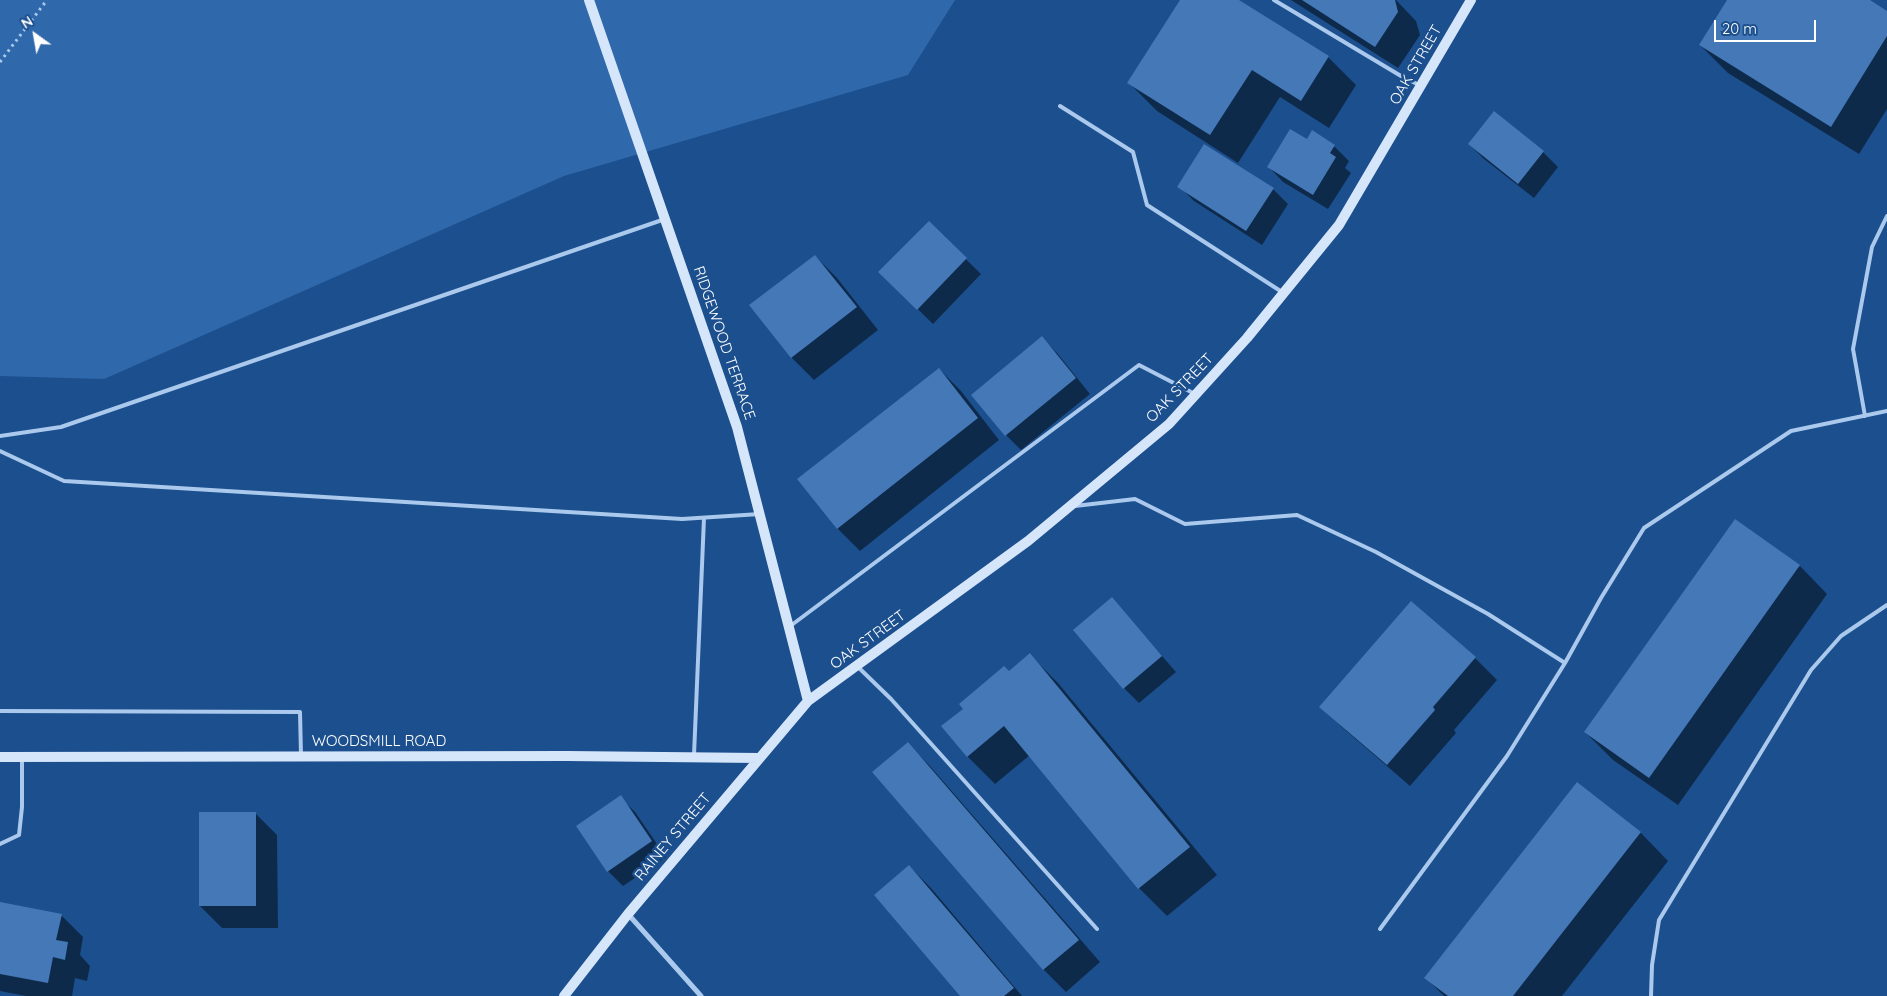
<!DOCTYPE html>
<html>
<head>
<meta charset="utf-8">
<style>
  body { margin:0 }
  #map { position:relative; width:1887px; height:996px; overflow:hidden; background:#1c4f8e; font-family:Quicksand,sans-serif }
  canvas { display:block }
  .north { position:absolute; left:10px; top:10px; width:50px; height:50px; -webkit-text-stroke:4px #1c4f8e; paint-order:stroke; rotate:328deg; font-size:14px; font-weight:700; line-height:20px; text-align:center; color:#fff }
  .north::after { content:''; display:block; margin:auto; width:18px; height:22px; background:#fff; clip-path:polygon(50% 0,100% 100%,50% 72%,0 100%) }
  .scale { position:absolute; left:1714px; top:20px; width:102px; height:22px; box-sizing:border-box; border:2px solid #fff; border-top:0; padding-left:6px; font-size:15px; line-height:18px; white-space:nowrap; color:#fff; -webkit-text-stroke:4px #1c4f8e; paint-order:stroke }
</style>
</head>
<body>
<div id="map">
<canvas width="1887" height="996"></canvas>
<div class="north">N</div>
<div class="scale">20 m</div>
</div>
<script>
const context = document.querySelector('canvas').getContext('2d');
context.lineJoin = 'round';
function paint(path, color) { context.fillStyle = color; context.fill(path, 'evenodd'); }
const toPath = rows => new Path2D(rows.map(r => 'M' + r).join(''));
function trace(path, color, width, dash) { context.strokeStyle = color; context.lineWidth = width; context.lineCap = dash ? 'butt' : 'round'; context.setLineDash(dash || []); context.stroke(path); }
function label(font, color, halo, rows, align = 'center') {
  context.font = font + ' Quicksand,sans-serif'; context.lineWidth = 5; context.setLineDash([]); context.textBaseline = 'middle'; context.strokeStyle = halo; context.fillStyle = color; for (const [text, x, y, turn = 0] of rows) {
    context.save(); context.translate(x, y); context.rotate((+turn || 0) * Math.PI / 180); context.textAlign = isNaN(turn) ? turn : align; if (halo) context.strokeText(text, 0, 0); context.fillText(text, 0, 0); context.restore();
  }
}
paint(toPath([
  [0,0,955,0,908,75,564,176,104,379,0,376]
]), '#2f69ac');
paint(toPath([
  [1182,0,1237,0,1328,57,1356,85,1329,128,1280,97,1238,163,1157,111,1129,83],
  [1291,0,1396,0,1416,21,1420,35,1398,68],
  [1728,0,1867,0,1887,12,1887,109,1859,154,1728,73,1700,45],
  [1307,141,1334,146,1349,161,1345,168,1351,173,1328,209,1283,182,1268,166],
  [1469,144,1543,152,1558,167,1534,198,1484,159],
  [1179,186,1273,189,1288,204,1262,245,1194,201],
  [929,223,981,274,933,324,880,272],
  [815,256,837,278,878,330,814,380,792,358,751,306],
  [1042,338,1057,353,1090,394,1021,450,1006,435,972,395],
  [939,369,961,391,999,440,860,551,838,529,799,480],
  [1800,566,1827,594,1678,805,1613,760,1585,732],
  [1112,599,1176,672,1139,703,1124,688],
  [1030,655,1058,683,1217,875,1167,916,1139,888,1030,755,995,784,967,756,1009,672],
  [1475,658,1497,680,1454,730,1456,733,1410,786,1343,728,1321,707],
  [907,743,929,765,1100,962,1066,992,1044,970,873,772],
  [1578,784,1641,833,1668,861,1562,996,1444,996,1426,978],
  [620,797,635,812,666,857,623,886,608,871],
  [255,813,277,835,278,928,222,928,200,906],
  [909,866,931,888,1022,996,961,996],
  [0,904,61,915,83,937,80,955,90,966,87,981,75,978,72,996,26,996,0,991]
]), '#0007');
paint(toPath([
  [1180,0,1239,0,1329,56,1301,101,1252,70,1210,135,1127,83],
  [1302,0,1395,0,1398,12,1375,47],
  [1727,0,1870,0,1887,11,1887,36,1831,127,1699,45],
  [1494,111,1544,151,1518,184,1468,144],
  [1290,129,1307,139,1312,130,1335,145,1330,153,1336,157,1313,195,1267,167],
  [1204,144,1274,188,1246,231,1177,187],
  [929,221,967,258,917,310,878,272],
  [815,255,857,307,791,358,749,305],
  [1042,336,1076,378,1005,436,971,395],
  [939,368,978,418,837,529,797,479],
  [1735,519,1800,565,1649,778,1584,732],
  [1112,597,1162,656,1123,689,1073,630],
  [1411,601,1476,657,1433,707,1435,710,1387,765,1319,707],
  [1030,653,1190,847,1138,889,1004,726,967,757,941,726,963,709,959,704,1004,666,1009,671],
  [908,742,1079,940,1043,970,872,772],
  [1577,782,1641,832,1513,996,1448,996,1424,978],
  [621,795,652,841,607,872,576,826],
  [199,812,256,812,256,906,199,906],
  [909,865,1014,988,1004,996,960,996,874,895],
  [0,902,62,914,56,940,68,942,65,960,53,957,48,983,0,974]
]), '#4478b6');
trace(toPath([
  [0,62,47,0]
]), '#aac9ed', 3, [2.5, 4]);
trace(toPath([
  [1274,0,1401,76,1419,85],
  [1060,106,1133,152,1147,205,1282,292],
  [1865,416,1853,349,1872,247,1887,216],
  [0,436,61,427,665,219],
  [0,451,64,481,682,519,760,514],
  [1075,506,1135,499,1185,524,1297,515,1376,552,1488,614,1565,663,1601,598,1644,528,1791,431,1887,411],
  [789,627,1139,365,1195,394],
  [857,666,891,699,1097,929],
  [0,711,300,712,301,755],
  [694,755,704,518],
  [0,844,19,835,22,807,22,757],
  [1380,929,1507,756,1565,663],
  [1651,996,1652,965,1659,920,1811,670,1841,636,1887,605]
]), '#aac9ed', 4);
trace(toPath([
  [628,914,701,996]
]), '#aac9ed', 5);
trace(toPath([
  [589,0,737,427,808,701],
  [0,757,567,756,759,758],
  [564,996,628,914,808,701,1028,541,1169,424,1247,338,1339,225,1471,0]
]), '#d6e6fa', 10);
label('15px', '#fff', '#1c4f8e', [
  ["OAK STREET",1416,65,-60],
  ["RIDGEWOOD TERRACE",724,343,71],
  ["OAK STREET",1180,388,-46],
  ["OAK STREET",868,640,-36],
  ["WOODSMILL ROAD",379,741],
  ["RAINEY STREET",673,837,-50]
]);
</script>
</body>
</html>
